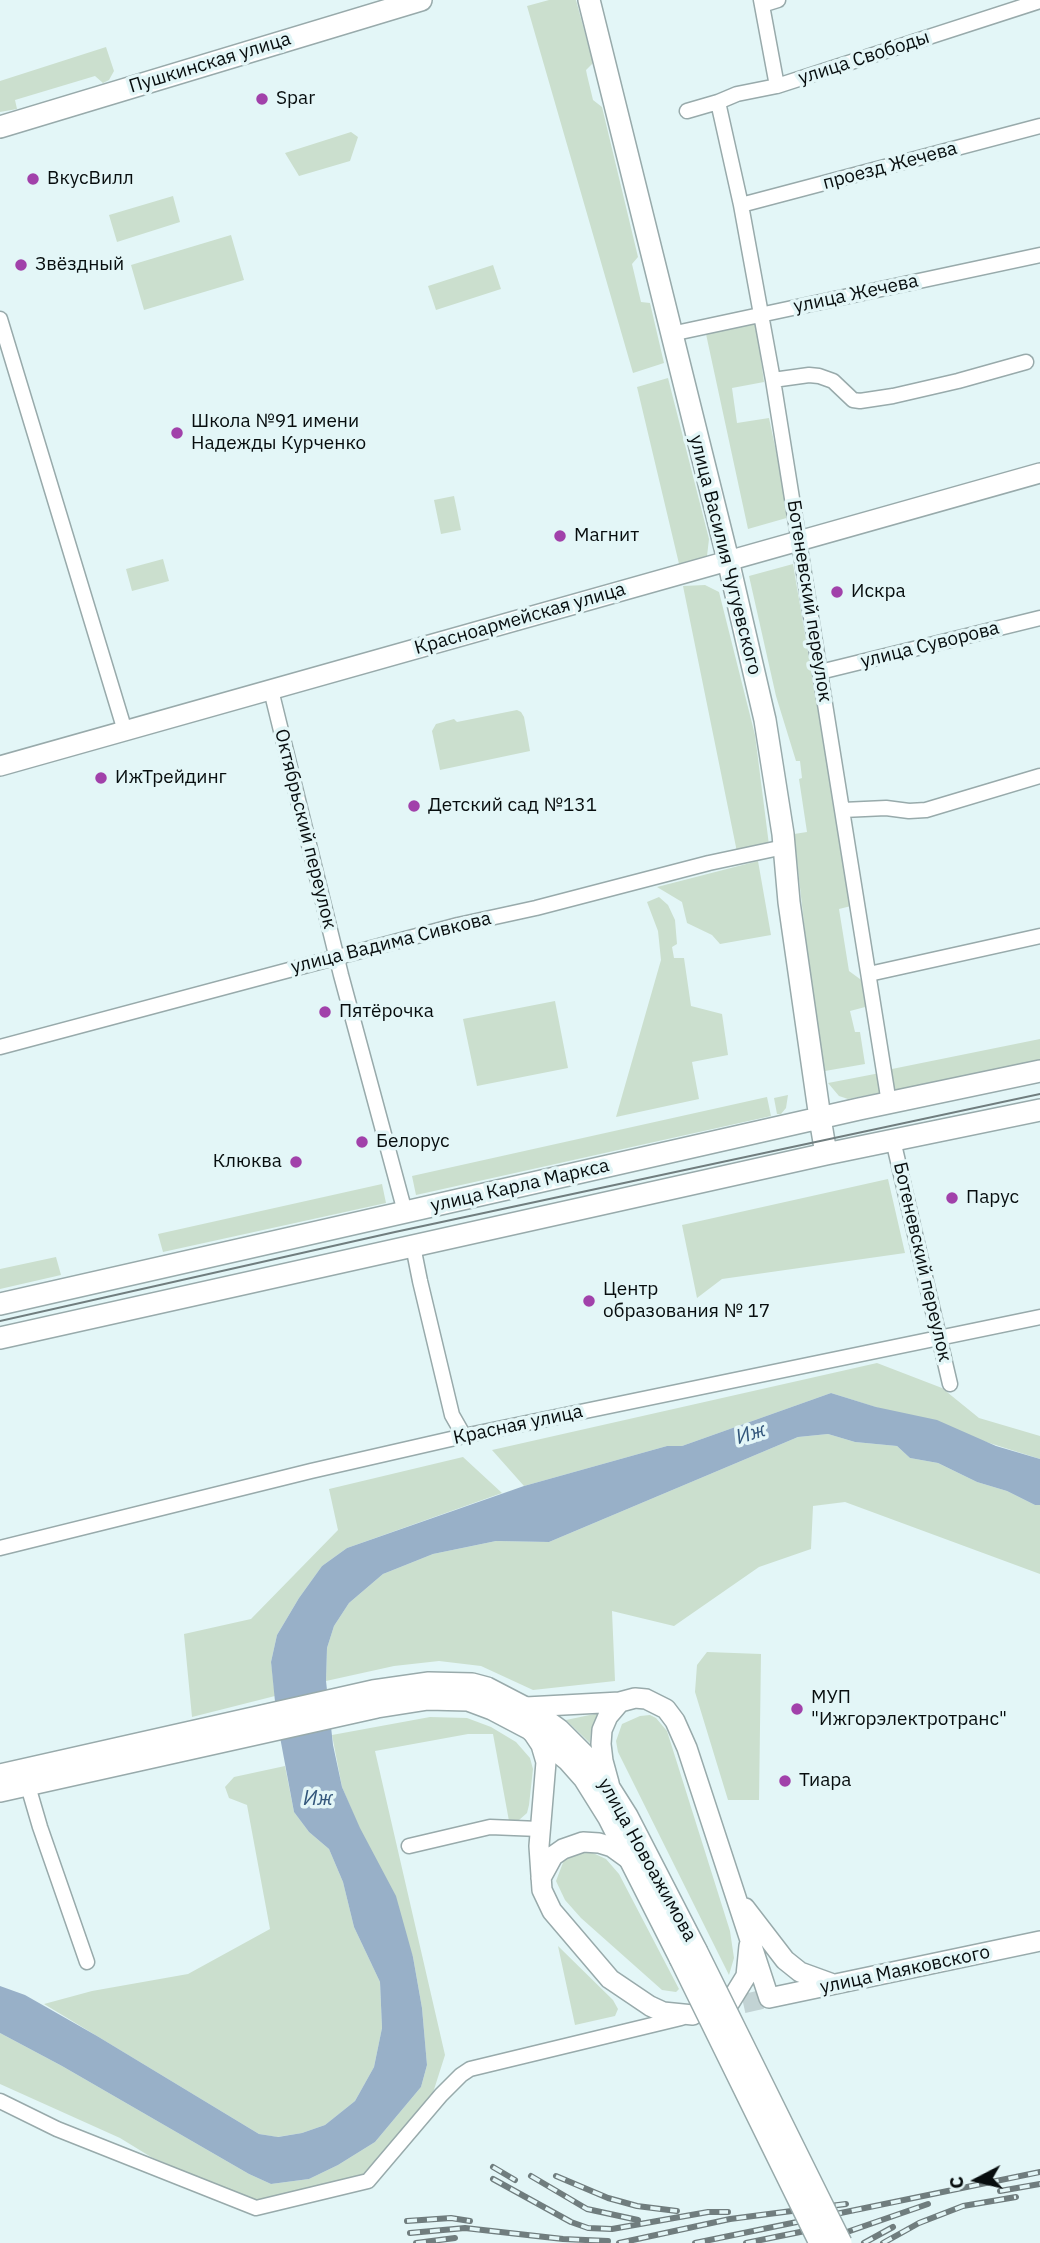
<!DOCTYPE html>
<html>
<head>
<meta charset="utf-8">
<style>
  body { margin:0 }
  #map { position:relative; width:1040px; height:2243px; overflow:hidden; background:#e3f6f7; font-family:"IBM Plex Sans",sans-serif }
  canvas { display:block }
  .north { position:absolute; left:942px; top:2145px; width:70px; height:70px; -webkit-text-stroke:5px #e3f6f7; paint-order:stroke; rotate:263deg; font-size:19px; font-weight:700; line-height:28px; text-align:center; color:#070d0e }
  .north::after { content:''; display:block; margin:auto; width:24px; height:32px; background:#070d0e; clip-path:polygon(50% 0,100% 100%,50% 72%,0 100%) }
</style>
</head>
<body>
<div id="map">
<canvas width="1040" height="2243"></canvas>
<div class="north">С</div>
</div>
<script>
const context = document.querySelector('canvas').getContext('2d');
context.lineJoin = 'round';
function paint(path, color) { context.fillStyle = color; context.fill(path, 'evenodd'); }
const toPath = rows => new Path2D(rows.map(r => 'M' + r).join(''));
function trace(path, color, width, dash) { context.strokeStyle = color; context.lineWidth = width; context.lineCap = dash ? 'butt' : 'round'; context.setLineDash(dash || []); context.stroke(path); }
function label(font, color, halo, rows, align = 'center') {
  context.font = font + ' "IBM Plex Sans",sans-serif'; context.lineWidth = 7; context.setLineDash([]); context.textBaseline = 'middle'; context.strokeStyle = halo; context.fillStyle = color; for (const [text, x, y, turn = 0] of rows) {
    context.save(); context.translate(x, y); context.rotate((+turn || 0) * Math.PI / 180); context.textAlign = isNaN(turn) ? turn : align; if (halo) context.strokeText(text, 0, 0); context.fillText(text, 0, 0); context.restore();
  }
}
paint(toPath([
  [549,0,576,0,593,63,586,70,587,75,593,100,602,107,638,257,632,264,641,302,650,303,664,363,633,373,527,6],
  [106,47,114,71,109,80,103,83,95,76,15,100,17,109,0,112,0,81],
  [351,132,358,137,350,161,299,176,285,153],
  [173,196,180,222,117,242,109,215],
  [231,235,244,280,144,310,131,265],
  [493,265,501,289,436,310,428,286],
  [756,322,764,382,732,388,737,423,769,418,790,517,748,529,706,334],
  [668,378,709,539,707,556,696,564,680,568,637,387],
  [454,496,461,530,441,534,434,500],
  [163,559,169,581,132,591,126,569],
  [793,564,851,906,839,909,849,971,864,982,869,1006,850,1011,855,1032,860,1032,865,1064,825,1071,810,977,794,834,807,832,799,779,802,778,800,761,796,761,776,696,749,576],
  [705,585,719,592,755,735,769,845,737,852,683,586],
  [517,710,521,712,524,717,530,751,440,770,432,731,436,724,454,719,457,722],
  [758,861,771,935,720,944,712,935,687,923,682,902,657,887],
  [659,897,668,905,675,920,677,944,672,947,674,958,684,958,691,1006,722,1014,728,1055,692,1062,699,1099,616,1117,661,960,658,931,647,902],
  [555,1001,568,1068,477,1086,463,1019],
  [1040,1039,1040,1063,891,1093,887,1070],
  [880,1073,884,1092,848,1099,839,1096,828,1083],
  [788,1095,786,1108,781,1114,777,1114,774,1098],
  [767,1097,771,1116,416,1195,412,1176],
  [888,1179,905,1253,722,1279,697,1298,682,1225],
  [382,1184,386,1203,163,1252,158,1234],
  [56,1257,61,1275,0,1289,0,1269],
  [877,1363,942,1388,979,1418,1040,1436,1040,1459,831,1393,682,1446,667,1446,524,1486,492,1450],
  [828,1434,855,1442,897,1446,910,1458,938,1463,977,1482,1007,1491,1035,1505,1040,1505,1040,1574,845,1502,813,1506,811,1549,759,1567,674,1626,612,1611,615,1681,533,1690,481,1666,439,1661,394,1666,326,1681,327,1648,334,1626,349,1603,383,1574,433,1554,496,1541,549,1542,798,1437],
  [463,1457,502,1493,347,1548,322,1566,299,1598,277,1635,271,1662,275,1696,192,1717,184,1634,251,1619,338,1530,329,1489],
  [707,1652,761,1654,759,1800,728,1800,695,1692,697,1665],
  [604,1712,596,1721,591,1732,590,1743,566,1720],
  [650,1715,656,1718,667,1731,730,1931,734,1958,729,1975,618,1752,616,1741,622,1724,640,1716],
  [430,1717,467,1718,491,1727,516,1742,530,1758,533,1769,529,1805,527,1813,519,1820,509,1821,493,1734,468,1734,375,1751,445,2055,431,2099,367,2178,257,2203,151,2157,120,2138,0,2084,0,2033,62,2066,249,2174,271,2184,309,2179,338,2165,375,2142,421,2087,427,2065,422,2008,413,1957,342,1787,332,1735],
  [285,1766,294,1812,309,1832,329,1849,343,1882,354,1927,380,1982,382,2028,374,2067,355,2101,325,2125,302,2133,277,2137,259,2134,44,2004,92,1991,188,1974,270,1929,247,1805,229,1798,225,1787,234,1777],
  [582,1853,593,1853,606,1859,619,1874,679,1989,676,1992,662,1990,581,1918,565,1900,556,1881,564,1860],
  [558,1946,613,2000,618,2009,615,2016,575,2025]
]), '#cbdfce');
paint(toPath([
  [831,1393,876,1407,937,1420,996,1446,1040,1459,1040,1505,1035,1505,1007,1491,977,1482,938,1463,910,1458,897,1446,855,1442,828,1434,798,1437,549,1542,496,1541,433,1554,383,1574,349,1603,334,1626,327,1648,326,1681,333,1745,342,1787,360,1828,396,1896,413,1957,422,2008,427,2065,421,2087,375,2142,338,2165,309,2179,271,2184,249,2174,62,2066,0,2033,0,1986,25,1995,97,2036,259,2134,278,2137,302,2133,325,2125,355,2101,374,2067,382,2028,380,1982,354,1927,343,1882,329,1849,309,1832,294,1812,277,1721,271,1662,277,1635,299,1598,322,1566,347,1548,524,1486,667,1446,682,1446]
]), '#98b0c8');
trace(toPath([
  [715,2010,769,1998]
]), '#c2d3d4', 19, [19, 10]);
const street = toPath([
  [761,0,777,86],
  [762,5,778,0],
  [718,102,741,205,773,380,889,1103],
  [687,111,718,102,737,94,777,86,1040,1],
  [741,205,1040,126],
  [0,319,125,731],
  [671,334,1040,255],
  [773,380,809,375,819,376,833,381,853,400,860,401,893,396,958,381,1026,362],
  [820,672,1040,618],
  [271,690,341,975,405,1212],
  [843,810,886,808,909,811,926,810,1040,776],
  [869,974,1040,936],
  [0,1047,458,925,536,908,709,863,784,847],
  [893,1140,950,1384],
  [413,1246,420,1281,452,1415,464,1436],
  [0,1548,311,1471,464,1436,1040,1317],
  [28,1786,40,1827,87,1962],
  [409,1846,490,1827,539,1829],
  [0,2101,57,2129,256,2208,368,2181,441,2095,461,2075,470,2069,681,2018]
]);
const secondary = toPath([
  [0,766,1040,473],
  [526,1707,620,1702,635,1698,646,1699,666,1709,675,1721,687,1748,769,1998,1040,1941],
  [533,1733,541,1745,546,1762,539,1846,542,1890,552,1911,610,1979,650,2006,663,2012,693,2015],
  [609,1783,603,1761,601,1744,602,1730,608,1716,620,1702],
  [541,1878,553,1856,563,1849,583,1842,599,1843,612,1847,630,1860],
  [745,1908,785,1960,800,1972,833,1984],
  [720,2009,730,2002,746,1976,749,1946]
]);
const primary = toPath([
  [589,0,728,560,765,720,783,834,789,902,820,1118,826,1154],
  [0,127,421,0],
  [0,1304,859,1109,1040,1071],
  [0,1338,826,1154,1040,1110],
  [0,1775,373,1691,429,1683,472,1684,487,1688,537,1714,559,1730,596,1767,627,1816,696,1950],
  [0,1791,377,1707,428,1699,468,1700,492,1709,530,1729,568,1760,584,1778,609,1818,680,1958]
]);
trace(street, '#98aaab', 17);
trace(secondary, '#98aaab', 22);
trace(primary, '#98aaab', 24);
trace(street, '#fff', 14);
trace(secondary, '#fff', 19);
trace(primary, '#fff', 21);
trace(toPath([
  [0,1321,395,1232,1040,1094]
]), '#707d7e', 2);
const rail = toPath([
  [493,2167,515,2180],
  [531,2176,587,2209,638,2220],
  [556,2176,608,2198,637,2206,677,2211],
  [493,2179,571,2222,588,2228,612,2229,708,2212,728,2212],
  [1000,2191,1040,2184],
  [407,2221,451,2218,470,2221],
  [410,2233,465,2228,563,2239,608,2241],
  [416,2243,455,2238],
  [619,2243,730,2219,846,2204],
  [695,2243,1040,2172],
  [746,2243,805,2231],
  [815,2243,928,2204],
  [864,2243,893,2227],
  [883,2243,919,2223,963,2206,1016,2197]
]);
trace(rail, '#707d7e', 6);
trace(rail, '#e3f6f7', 3.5, [10]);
const primaryBridge = toPath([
  [696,1950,841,2243],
  [680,1958,820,2243]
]);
trace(primaryBridge, '#98aaab', 24, []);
trace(primaryBridge, '#fff', 21);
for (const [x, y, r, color] of [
  [262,99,7,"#a141aa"],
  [33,179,7,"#a141aa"],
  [21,265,7,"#a141aa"],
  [177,433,7,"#a141aa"],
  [560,536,7,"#a141aa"],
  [837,592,7,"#a141aa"],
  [101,778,7,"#a141aa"],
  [414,806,7,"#a141aa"],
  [325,1012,7,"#a141aa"],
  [362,1142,7,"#a141aa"],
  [296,1162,7,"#a141aa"],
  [952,1198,7,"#a141aa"],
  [589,1301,7,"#a141aa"],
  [797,1709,7,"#a141aa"],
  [785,1781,7,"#a141aa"]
]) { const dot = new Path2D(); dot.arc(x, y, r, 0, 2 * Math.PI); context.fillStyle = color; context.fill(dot); trace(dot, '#e3f6f7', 2.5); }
label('19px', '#070d0e', '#e3f6f7', [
  ["улица Свободы",864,58,-18],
  ["Пушкинская улица",210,63,-17],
  ["проезд Жечева",890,166,-15],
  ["улица Жечева",856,294,-12],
  ["улица Василия Чугуевского",725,555,76],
  ["Ботеневский переулок",809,601,81],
  ["Красноармейская улица",520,619,-16],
  ["улица Суворова",930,645,-14],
  ["Октябрьский переулок",305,829,76],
  ["улица Вадима Сивкова",391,943,-14],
  ["улица Карла Маркса",520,1186,-13],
  ["Ботеневский переулок",922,1262,77],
  ["Красная улица",518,1425,-12],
  ["улица Новоажимова",647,1860,61],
  ["улица Маяковского",905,1970,-12]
]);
label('19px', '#070d0e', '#e3f6f7', [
  ["Spar",276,99],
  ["ВкусВилл",47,179],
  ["Звёздный",35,265],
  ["Школа №91 имени",191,422],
  ["Надежды Курченко",191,444],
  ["Магнит",574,536],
  ["Искра",851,592],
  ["ИжТрейдинг",115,778],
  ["Детский сад №131",428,806],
  ["Пятёрочка",339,1012],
  ["Белорус",376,1142],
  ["Клюква",282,1162,"right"],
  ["Парус",966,1198],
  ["Центр",603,1290],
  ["образования № 17",603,1312],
  ["МУП",811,1698],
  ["\"Ижгорэлектротранс\"",811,1720],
  ["Тиара",799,1781]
], 'left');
label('italic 21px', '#32567b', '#e3f6f7', [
  ["Иж",751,1434,-17],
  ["Иж",318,1799]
]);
</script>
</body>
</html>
